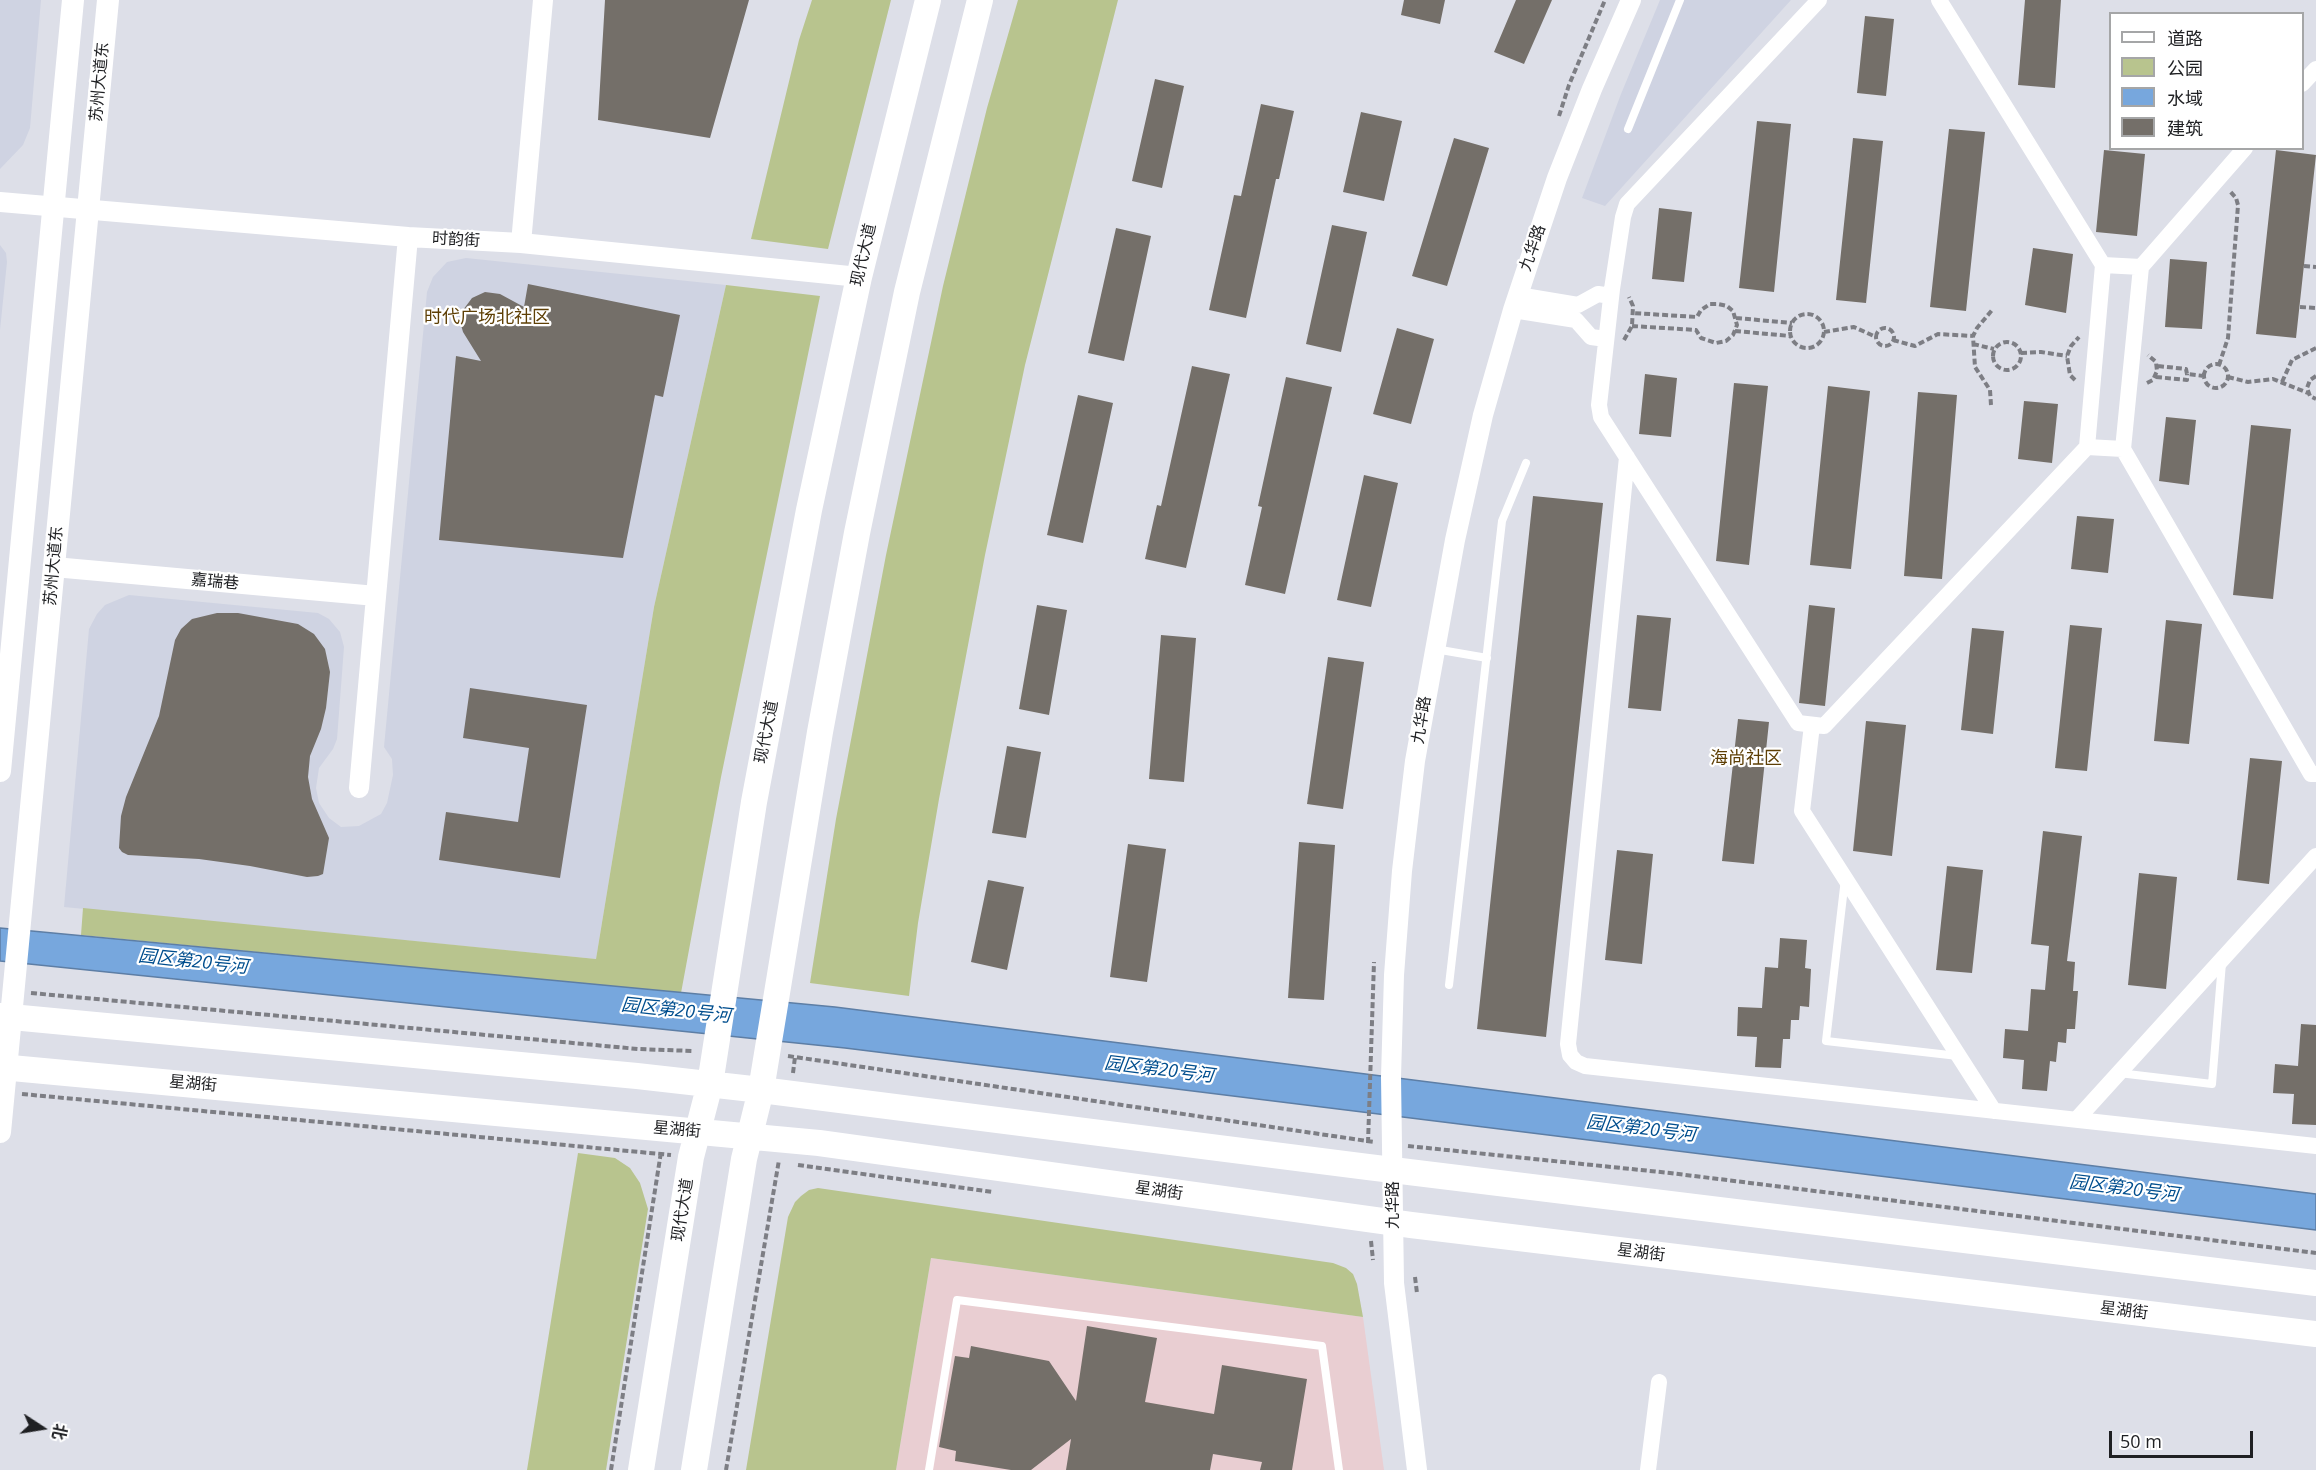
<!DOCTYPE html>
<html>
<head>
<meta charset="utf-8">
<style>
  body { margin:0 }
  #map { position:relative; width:2316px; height:1470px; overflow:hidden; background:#dddfe8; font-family:"Open Sans","Noto Sans SC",sans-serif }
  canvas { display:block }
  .legend { position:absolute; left:2109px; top:12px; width:195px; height:138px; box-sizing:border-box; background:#fff; border:2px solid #a5a6a7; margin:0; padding:8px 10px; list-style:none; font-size:18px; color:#1f2023 }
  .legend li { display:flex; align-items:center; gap:12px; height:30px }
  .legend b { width:30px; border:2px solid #a5a6a7 }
  .north { position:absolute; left:12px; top:1398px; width:60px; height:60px; -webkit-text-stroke:4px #fff; paint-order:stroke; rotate:102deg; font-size:16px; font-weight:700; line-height:24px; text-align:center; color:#1f2023 }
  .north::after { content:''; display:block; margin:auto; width:21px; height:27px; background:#1f2023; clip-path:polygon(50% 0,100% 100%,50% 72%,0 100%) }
  .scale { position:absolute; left:2109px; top:1431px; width:144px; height:27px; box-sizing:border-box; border:3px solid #1f2023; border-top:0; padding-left:8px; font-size:18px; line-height:21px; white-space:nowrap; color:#1f2023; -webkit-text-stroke:4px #fff; paint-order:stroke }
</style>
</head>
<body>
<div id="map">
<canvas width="2316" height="1470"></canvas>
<ul class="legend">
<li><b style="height:8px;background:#fff"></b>道路</li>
<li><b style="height:16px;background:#b8c48e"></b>公园</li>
<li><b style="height:16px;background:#77a7dd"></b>水域</li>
<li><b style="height:16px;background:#746f69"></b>建筑</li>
</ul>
<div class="north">北</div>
<div class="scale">50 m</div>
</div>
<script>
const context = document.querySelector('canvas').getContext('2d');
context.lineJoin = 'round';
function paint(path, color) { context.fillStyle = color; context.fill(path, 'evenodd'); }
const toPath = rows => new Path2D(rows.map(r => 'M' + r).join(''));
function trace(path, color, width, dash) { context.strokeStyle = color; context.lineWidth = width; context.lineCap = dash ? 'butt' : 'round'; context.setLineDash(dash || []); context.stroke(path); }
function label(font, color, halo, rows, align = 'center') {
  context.font = font + ' "Open Sans","Noto Sans SC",sans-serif'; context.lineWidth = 4.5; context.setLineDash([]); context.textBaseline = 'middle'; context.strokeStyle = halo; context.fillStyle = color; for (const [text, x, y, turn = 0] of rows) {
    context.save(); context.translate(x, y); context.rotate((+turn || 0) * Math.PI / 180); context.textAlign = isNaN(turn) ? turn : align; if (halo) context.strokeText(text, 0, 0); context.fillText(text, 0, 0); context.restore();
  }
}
paint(toPath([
  [0,0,41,0,30,128,23,145,0,169],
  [1660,0,1791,0,1605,206,1582,198,1621,94],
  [0,245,6,253,7,262,0,330],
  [466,258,726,285,654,607,596,959,64,907,89,629,97,614,105,605,129,595,318,613,329,619,340,632,344,647,337,739,333,749,319,768,316,788,319,803,329,818,341,827,359,826,381,814,387,803,393,775,392,759,384,747,427,292,433,277,447,262]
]), '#cfd3e2');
paint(toPath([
  [931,1258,1363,1317,1384,1470,896,1470]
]), '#e9ced2');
paint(toPath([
  [812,0,891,0,828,249,751,239,799,40],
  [1018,0,1118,0,1025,365,985,555,939,799,918,923,909,996,810,983,836,819,886,555,943,286,987,108],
  [726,285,820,296,721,777,681,993,81,935,83,908,596,959,654,607],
  [578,1153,615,1158,630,1168,640,1183,648,1209,606,1470,527,1470],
  [818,1188,1333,1263,1346,1268,1353,1274,1357,1284,1363,1317,931,1258,896,1470,746,1470,788,1217,795,1202,801,1196,809,1190]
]), '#b8c48e');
const water = toPath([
  [0,928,835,1007,2316,1194,2316,1230,845,1048,0,961,0,928]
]);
paint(water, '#77a7dd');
trace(water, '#5d7ea5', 1.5);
paint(toPath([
  [605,0,749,0,710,138,598,120],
  [1404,0,1445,0,1440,24,1401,15],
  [1516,0,1552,0,1524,64,1494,52],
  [2025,0,2061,0,2055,88,2018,85],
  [1865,16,1894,19,1886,96,1857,93],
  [1155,79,1184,86,1162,188,1132,181],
  [1261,104,1294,111,1279,179,1276,179,1246,318,1209,310,1234,195,1241,196],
  [1361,112,1402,121,1384,201,1343,192],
  [1757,121,1791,124,1774,292,1739,288],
  [1949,129,1985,132,1966,311,1930,307],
  [1454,138,1489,148,1447,286,1412,276],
  [1853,138,1883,141,1866,303,1836,300],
  [2104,150,2145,154,2137,236,2096,232],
  [2276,150,2316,155,2296,338,2256,334],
  [1659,208,1692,212,1684,282,1652,279],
  [1332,225,1367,232,1341,352,1306,344],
  [1116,228,1151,236,1124,361,1088,353],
  [2033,248,2073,254,2066,313,2025,305],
  [2170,259,2207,262,2202,329,2165,327],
  [528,284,680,315,663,397,655,395,623,558,439,540,456,356,481,361,463,332,461,325,463,310,472,298,485,292,500,294,524,307],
  [1397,328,1434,339,1411,424,1373,414],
  [1192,366,1230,374,1186,568,1145,559,1157,505,1161,506],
  [1645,374,1677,378,1671,437,1639,434],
  [1286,377,1332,387,1285,594,1245,585,1262,507,1258,506],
  [1734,383,1768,386,1749,565,1716,561],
  [1828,386,1870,391,1851,569,1810,565],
  [1918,392,1957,395,1942,579,1904,576],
  [1078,395,1113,403,1083,543,1047,535],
  [2024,401,2058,404,2052,463,2018,459],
  [2166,417,2196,420,2189,485,2159,481],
  [2251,425,2291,429,2273,599,2233,595],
  [1364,475,1398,483,1371,607,1337,600],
  [1533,496,1603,503,1546,1037,1477,1029],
  [2077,516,2114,519,2108,573,2071,569],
  [1037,605,1067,610,1049,715,1019,709],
  [1809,605,1835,608,1825,706,1799,703],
  [217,613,238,613,298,624,314,634,325,649,330,672,326,708,321,729,310,756,308,777,312,799,329,838,323,874,318,876,307,877,250,866,199,859,128,855,122,852,119,848,121,816,126,797,159,716,175,640,181,629,192,619],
  [1637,615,1671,618,1661,711,1628,708],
  [2166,620,2202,624,2189,744,2154,741],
  [2070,625,2102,628,2087,771,2055,768],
  [1972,628,2004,631,1993,734,1961,730],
  [1161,635,1196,638,1184,782,1149,779],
  [1328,657,1364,662,1343,809,1307,804],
  [470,688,587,705,560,878,439,860,446,812,518,822,529,748,463,738],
  [1738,719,1769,722,1754,864,1722,861],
  [1866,721,1906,725,1892,856,1853,851],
  [1007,746,1041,752,1026,838,992,833],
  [2250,758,2282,761,2269,884,2237,880],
  [2043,831,2082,836,2067,961,2075,962,2073,991,2078,991,2075,1029,2067,1029,2066,1043,2058,1042,2056,1062,2050,1061,2047,1091,2022,1089,2024,1060,2003,1058,2005,1029,2028,1031,2031,989,2045,990,2049,946,2031,944],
  [1299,842,1335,845,1324,1000,1288,998],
  [1128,844,1166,849,1147,982,1110,977],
  [1617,850,1653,854,1642,964,1605,960],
  [1947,866,1983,870,1972,973,1936,970],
  [2139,873,2177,877,2166,989,2128,985],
  [988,880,1024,887,1007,970,971,962],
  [1780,938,1807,940,1805,968,1811,969,1809,1007,1800,1006,1799,1020,1791,1020,1790,1039,1783,1039,1781,1068,1755,1067,1757,1037,1737,1036,1738,1007,1762,1008,1765,967,1778,968],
  [2301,1024,2316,1025,2316,1125,2292,1124,2294,1094,2273,1093,2275,1064,2298,1066],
  [1087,1326,1157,1338,1145,1402,1214,1414,1222,1365,1307,1379,1292,1470,1260,1470,1262,1462,1213,1454,1210,1470,1066,1470,1071,1439,1031,1470,1011,1470,955,1461,956,1451,939,1447,955,1356,969,1358,971,1346,1049,1361,1076,1401]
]), '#746f69');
trace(toPath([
  [1559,116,1569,85,1605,0],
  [2304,266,2316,267],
  [2300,307,2316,308],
  '1790 331a17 17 0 1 1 34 0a17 17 0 1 1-34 0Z',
  [1736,318,1792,323],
  [1632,326,1696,330,1701,338,1716,343,1726,341,1733,335,1737,325,1733,311,1727,306,1718,304,1710,304,1701,310,1697,317,1633,313],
  '1876 337a9 9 0 1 1 18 0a9 9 0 1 1-18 0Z',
  [1735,331,1790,336],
  [1824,332,1854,327,1876,337],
  [1624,340,1632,326,1633,306,1629,297],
  [1893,340,1915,346,1938,334,1973,336],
  '1993 356a14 14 0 1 1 28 0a14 14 0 1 1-28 0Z',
  [1973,344,1994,349],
  [2021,353,2041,352,2067,356],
  '2204 376a12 12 0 1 1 24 0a12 12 0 1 1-24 0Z',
  [2219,365,2228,338,2238,205,2236,198,2229,190],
  [2158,366,2186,369,2187,374,2204,376],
  [2316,376,2310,380,2307,388,2310,396,2316,399],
  [2156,377,2187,380,2187,374],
  [2228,377,2248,382,2273,379,2308,393],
  [2075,380,2070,375,2067,356,2071,346,2079,337],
  [2282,382,2292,360,2316,348],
  [2147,383,2153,380,2157,371,2156,362,2148,355],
  [1991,405,1990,390,1975,367,1973,336,1977,328,1993,309],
  [31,993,638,1049,693,1051],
  [788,1056,1374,1142],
  [793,1073,795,1057],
  [22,1094,671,1155],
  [1368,1143,1374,962],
  [1408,1146,1670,1173,2316,1253],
  [798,1165,993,1192],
  [1371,1241,1373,1260],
  [1415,1277,1417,1293],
  [611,1470,661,1152],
  [726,1470,779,1160]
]), '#7d7e84', 4, [6, 3]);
trace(toPath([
  [1628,129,1680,0],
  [1435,649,1487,658],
  [1845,879,1826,1041,1958,1056],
  [1449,985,1502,521,1526,463],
  [2119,1073,2212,1084,2222,963],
  [929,1470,957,1300,1322,1346,1339,1470]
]), '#fff', 8);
trace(toPath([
  [1819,0,1627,204,1623,217,1612,289,1599,405,1601,417,1798,723,1824,726,2087,447,2103,265,1939,0],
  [2302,84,2316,69],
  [2245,148,2141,267,2123,449,2311,774,2316,774],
  [2103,265,2141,267],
  [1518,295,1578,305,1598,294,1611,296],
  [1513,310,1576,320,1591,337,1606,339],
  [2087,447,2123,449],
  [1627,457,1568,1044,1570,1055,1576,1062,1585,1066,2316,1146],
  [1812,725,1802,811,1994,1111],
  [2077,1119,2316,856],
  [1648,1470,1659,1382]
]), '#fff', 16);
trace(toPath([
  [0,202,408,237,521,243,859,277],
  [521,243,543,0],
  [54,567,376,596],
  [359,788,408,237],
  [1417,1470,1394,1283,1391,1077,1394,975,1402,871,1415,761,1455,540,1483,415,1513,310,1557,178,1592,89,1631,0]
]), '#fff', 20);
trace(toPath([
  [0,771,73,0],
  [0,1132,108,0]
]), '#fff', 22);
trace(toPath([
  [0,1016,637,1076,761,1090,1368,1167,2316,1283],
  [0,1067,819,1143,1411,1225,2316,1334],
  [641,1470,691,1157,710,1084,754,802,809,510,859,277,928,0],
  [694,1470,744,1159,761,1090,820,732,857,533,907,292,980,0]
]), '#fff', 26);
label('16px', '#1f2023', '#fff', [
  ["苏州大道东",100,82,-85],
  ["时韵街",456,240,3],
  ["九华路",1533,248,-71],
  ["现代大道",864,255,-77],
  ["苏州大道东",54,566,-85],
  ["嘉瑞巷",215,582,5],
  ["九华路",1422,720,-81],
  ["现代大道",767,732,-79],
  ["星湖街",193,1084,5],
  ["星湖街",677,1130,5],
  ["星湖街",1159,1191,8],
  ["九华路",1393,1205,-90],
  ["现代大道",683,1210,-81],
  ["星湖街",1641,1253,7],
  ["星湖街",2124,1311,7]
]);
label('18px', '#5e3f05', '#fff', [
  ["时代广场北社区",487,318],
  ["海尚社区",1746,759]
]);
label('italic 18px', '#004e8e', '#fff', [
  ["园区第20号河",193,962,6],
  ["园区第20号河",676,1011,6],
  ["园区第20号河",1159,1070,7],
  ["园区第20号河",1641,1129,7],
  ["园区第20号河",2124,1189,7]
]);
</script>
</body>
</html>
